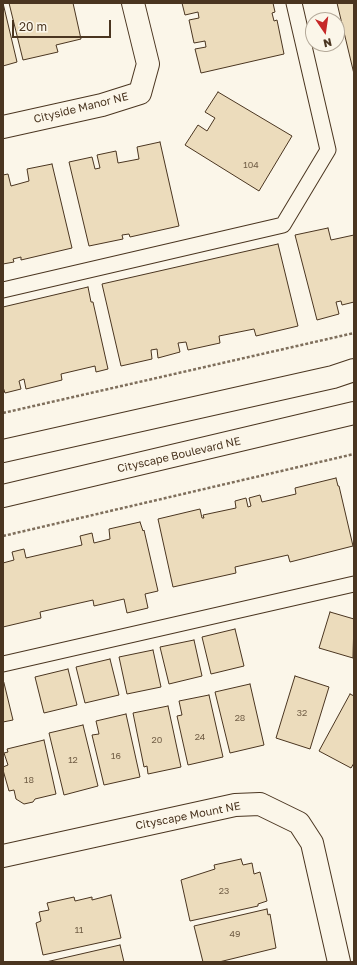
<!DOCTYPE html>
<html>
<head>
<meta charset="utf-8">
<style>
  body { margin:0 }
  #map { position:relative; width:357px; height:965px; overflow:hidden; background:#fbf6e9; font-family:"Golos Text",sans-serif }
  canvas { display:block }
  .frame { position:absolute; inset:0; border:4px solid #4a3520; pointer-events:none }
  .north { position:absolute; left:305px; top:12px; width:40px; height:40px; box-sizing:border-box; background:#fbf6e9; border:1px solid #b4a999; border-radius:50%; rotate:167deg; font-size:11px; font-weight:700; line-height:16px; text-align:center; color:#4a3520 }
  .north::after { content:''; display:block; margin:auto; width:14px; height:18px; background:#c62828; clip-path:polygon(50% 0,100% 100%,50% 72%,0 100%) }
  .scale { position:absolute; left:12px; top:20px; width:99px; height:18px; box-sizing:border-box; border:2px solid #4a3520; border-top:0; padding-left:5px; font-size:12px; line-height:14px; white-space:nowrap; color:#4a3520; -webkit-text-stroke:3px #fbf6e9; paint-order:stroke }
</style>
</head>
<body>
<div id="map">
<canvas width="357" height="965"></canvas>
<div class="frame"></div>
<div class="north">N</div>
<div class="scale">20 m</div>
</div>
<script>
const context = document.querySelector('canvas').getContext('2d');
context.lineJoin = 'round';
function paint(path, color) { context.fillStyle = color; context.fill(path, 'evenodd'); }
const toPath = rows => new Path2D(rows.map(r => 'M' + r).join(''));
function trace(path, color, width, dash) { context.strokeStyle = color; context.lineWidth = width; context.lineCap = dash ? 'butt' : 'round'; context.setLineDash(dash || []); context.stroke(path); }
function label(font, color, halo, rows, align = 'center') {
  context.font = font + ' "Golos Text",sans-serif'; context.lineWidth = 3; context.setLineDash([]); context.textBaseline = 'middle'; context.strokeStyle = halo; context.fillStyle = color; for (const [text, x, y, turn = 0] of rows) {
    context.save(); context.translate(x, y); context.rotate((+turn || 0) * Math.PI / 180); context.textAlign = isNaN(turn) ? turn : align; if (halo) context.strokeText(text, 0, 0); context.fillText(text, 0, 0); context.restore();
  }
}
const building = toPath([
  [3,3,17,62,3,66,3,3],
  [9,3,73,3,81,39,56,45,58,52,23,60,9,3],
  [182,3,273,3,275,12,272,13,274,21,277,20,284,54,201,73,195,49,206,47,205,41,194,43,189,20,199,18,198,12,185,15,182,3],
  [337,3,354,3,354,74,337,3],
  [218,92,292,136,259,191,185,145,198,125,207,131,215,118,205,112,218,92],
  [160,142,179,226,130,237,129,234,122,235,123,239,89,246,69,162,92,157,95,169,100,168,97,155,116,151,118,163,139,159,137,147,160,142],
  [52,164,72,248,21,260,21,257,13,259,14,262,3,264,3,175,8,174,11,186,29,181,27,169,52,164],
  [328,228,331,240,354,235,354,302,342,305,341,301,336,302,339,314,317,320,295,235,328,228],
  [278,244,298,326,256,336,254,329,219,336,220,343,188,350,186,342,178,343,180,352,158,358,157,349,151,350,152,359,121,366,102,284,278,244],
  [88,287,91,302,93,302,108,369,96,372,95,366,61,374,62,380,26,389,24,379,19,381,21,389,5,393,3,387,3,307,88,287],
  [336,478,338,486,339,486,353,546,290,562,288,555,235,567,236,573,173,587,158,519,200,509,202,518,204,518,203,515,236,508,235,501,246,498,248,507,251,506,249,498,260,495,262,502,296,494,295,488,336,478],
  [140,522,143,531,144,530,158,591,145,594,148,608,127,613,124,599,94,606,93,600,40,612,41,618,3,627,3,563,14,560,12,552,24,549,26,558,82,545,80,536,92,533,94,543,110,539,109,529,140,522],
  [330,612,354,619,353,658,319,648,330,612],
  [235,629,244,666,211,674,202,637,235,629],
  [194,640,202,676,169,684,160,647,194,640],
  [153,650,161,687,127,694,119,657,153,650],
  [110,659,119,695,85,703,76,667,110,659],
  [68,669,77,705,44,713,35,677,68,669],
  [295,676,329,687,310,749,276,738,295,676],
  [4,683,13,720,3,722,3,684,4,683],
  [250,684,264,745,230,753,215,692,250,684],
  [350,694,354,696,354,763,351,768,319,751,350,694],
  [209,695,223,757,188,765,177,716,182,715,179,701,209,695],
  [168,706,181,767,148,774,147,766,144,767,133,713,168,706],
  [126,714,140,777,104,785,92,735,99,734,96,721,126,714],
  [83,725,98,786,64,795,49,733,83,725],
  [44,740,56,794,35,799,33,802,24,804,16,799,14,790,9,791,3,770,3,767,8,765,4,753,8,752,7,749,44,740],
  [241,859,243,865,252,863,254,874,260,872,267,901,258,904,258,906,190,921,181,880,215,869,214,865,241,859],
  [111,895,121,938,43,955,36,923,41,921,39,912,49,910,47,903,74,897,75,901,92,897,92,900,111,895],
  [267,909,268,915,270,914,276,948,219,962,203,962,194,926,267,909],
  [120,945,124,962,46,962,120,945]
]);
paint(building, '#ecdcbc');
trace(building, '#4a3520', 1);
const service = toPath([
  [3,290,283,225,328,150,294,3],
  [3,664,354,584]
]);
const minor = toPath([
  [3,127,102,105,140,93,148,64,133,3],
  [3,451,333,377,354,370],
  [3,496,354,413],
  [3,856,235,805,260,804,299,823,312,843,339,962]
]);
trace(service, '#4a3520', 17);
trace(minor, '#4a3520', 24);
trace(toPath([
  [3,413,354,333],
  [3,536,354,454]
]), '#7f6f5c', 2.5, [3, 2]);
trace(service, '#fbf6e9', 15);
trace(minor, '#fbf6e9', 22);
label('9px', '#725f47', null, [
  ["104",251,165],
  ["32",302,713],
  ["28",240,718],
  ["24",200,737],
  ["20",157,740],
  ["16",116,756],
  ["12",73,760],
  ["18",29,780],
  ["23",224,891],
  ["11",79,930],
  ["49",235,934]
]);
label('11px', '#4a3520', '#fbf6e9', [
  ["Cityside Manor NE",81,108,-14],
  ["Cityscape Boulevard NE",179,455,-13],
  ["Cityscape Mount NE",188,816,-11]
]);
</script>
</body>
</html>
